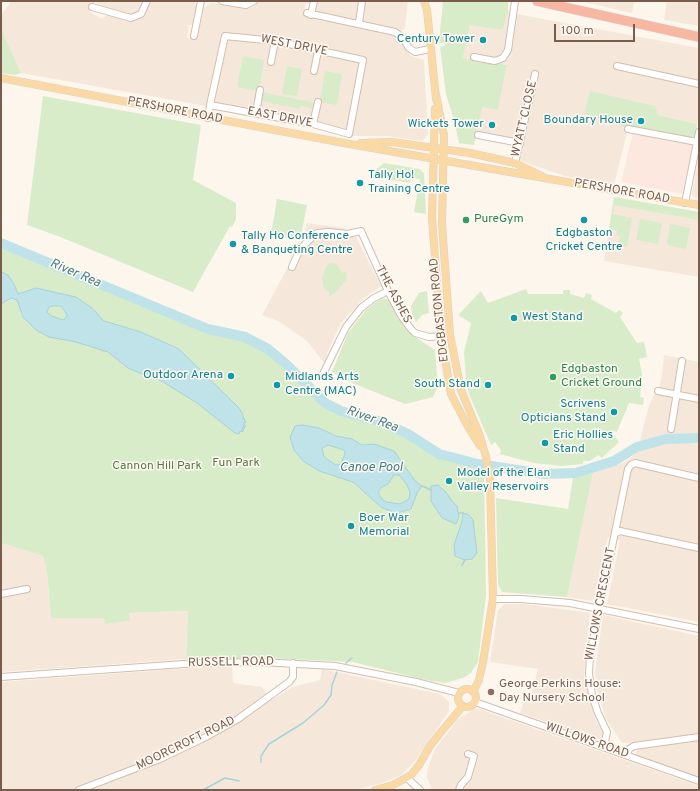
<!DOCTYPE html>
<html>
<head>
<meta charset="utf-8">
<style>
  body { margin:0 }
  #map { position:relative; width:700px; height:791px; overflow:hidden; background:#fdf6ec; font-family:Overpass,sans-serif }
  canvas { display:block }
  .frame { position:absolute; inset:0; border:2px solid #7a5c4d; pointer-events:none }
  .scale { position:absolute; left:554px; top:24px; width:81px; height:18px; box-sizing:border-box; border:2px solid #7a5c4d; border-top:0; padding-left:5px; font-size:12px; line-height:14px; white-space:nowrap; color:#7a5c4d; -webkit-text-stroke:3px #fffaf3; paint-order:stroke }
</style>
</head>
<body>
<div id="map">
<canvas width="700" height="791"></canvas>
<div class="frame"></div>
<div class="scale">100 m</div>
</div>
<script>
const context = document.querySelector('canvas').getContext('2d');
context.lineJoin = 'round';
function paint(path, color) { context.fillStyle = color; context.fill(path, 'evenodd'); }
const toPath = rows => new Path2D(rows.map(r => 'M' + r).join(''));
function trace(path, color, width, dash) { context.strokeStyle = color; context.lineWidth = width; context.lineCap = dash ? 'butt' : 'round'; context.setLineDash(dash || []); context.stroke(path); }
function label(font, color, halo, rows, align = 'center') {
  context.font = font + ' Overpass,sans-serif'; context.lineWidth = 3; context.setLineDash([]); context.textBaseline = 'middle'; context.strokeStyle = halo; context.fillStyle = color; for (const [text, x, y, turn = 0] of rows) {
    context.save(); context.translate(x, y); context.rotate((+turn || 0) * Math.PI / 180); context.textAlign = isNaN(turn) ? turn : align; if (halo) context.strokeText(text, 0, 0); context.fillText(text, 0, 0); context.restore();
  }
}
paint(toPath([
  [12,1,144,1,139,12,130,15,109,10,95,2,90,12,102,19,106,15,136,21,143,17,152,1,191,1,195,2,198,6,194,25,189,25,187,38,197,40,204,8,211,3,243,8,253,7,260,1,408,1,405,28,401,31,316,12,317,5,306,3,303,15,397,36,411,56,424,60,428,135,422,141,387,136,353,136,206,106,21,73,1,28,1,15],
  [580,1,634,1,632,13],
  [667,1,699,1,699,26,664,20],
  [508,11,522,15,699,48,699,114,697,124,658,115,635,101,614,185,565,176,518,160,520,143,476,133,482,106,498,110,507,65,463,58,470,24,503,30],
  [699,155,699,198,693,197,692,194],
  [614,197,699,212,699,277,604,261],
  [307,223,343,228,356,237,381,286,363,299,341,323,328,351,325,364,307,341,280,322,262,315,302,241],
  [664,355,699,362,699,435,687,434,640,441,648,409,654,395,658,391,662,376],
  [666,440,699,444,699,622,607,604,620,540,608,537,593,601,567,597,593,473,625,462,638,452],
  [1,543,43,556,47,573,51,618,105,618,105,624,129,621,129,613,188,611,186,659,1,672],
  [505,604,526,604,590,613,584,675,596,720,604,734,600,740,520,713,526,694,531,695,538,669,490,662,498,610],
  [603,615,699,636,699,777,636,755,638,742,622,743,606,719,597,690,595,672],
  [232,665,233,683,262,687,272,700,292,687,320,680,322,669,440,694,449,702,449,711,415,761,400,776,382,783,354,790,1,790,1,682],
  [476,708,699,786,699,790,432,790,427,777,428,767,435,749,457,720]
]), '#f5e8da');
paint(toPath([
  [634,129,694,141,682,194,621,182]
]), '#fde8e0');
paint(toPath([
  [443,1,508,1,508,11,503,30,470,25,463,58,507,65,498,110,482,107,474,145,459,143,455,124,446,94,440,47,445,46,444,43,439,43],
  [1,28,21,73,15,75,1,73],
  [243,56,264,60,259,91,237,87],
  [287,66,302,69,297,96,282,94],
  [325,71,342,74,337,105,320,102],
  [590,91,655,106,658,115,697,124,694,141,629,128,584,114],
  [262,92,315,103,314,109,300,106,300,109,261,101],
  [43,96,201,125,193,180,236,203,236,219,232,227,230,226,193,292,58,236,27,225],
  [384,163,420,169,424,174,426,214,414,212,420,179,411,178,410,183,368,176],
  [614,197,699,212,699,220,614,205,613,214,632,218,627,247,618,246,620,236,616,235,617,230,609,229],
  [277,199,307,205,300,240,271,235],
  [640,219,662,223,658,244,636,240],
  [670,224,690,228,686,249,667,245],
  [1,247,208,332,246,341,267,352,308,393,329,408,353,415,406,435,439,457,484,468,486,595,478,662,471,673,463,678,445,683,421,679,353,662,266,658,186,659,188,611,129,613,130,621,105,624,104,618,51,618,47,573,43,556,1,543],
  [330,263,337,264,342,273,346,272,347,279,335,293,329,296,329,292,324,289,322,278,326,267],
  [526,289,528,294,563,294,563,290,570,290,570,294,584,298,586,293,592,295,591,299,616,313,619,310,623,313,620,317,637,343,644,342,647,357,639,359,642,374,640,397,644,398,643,405,629,403,617,432,613,431,612,433,619,442,602,458,598,455,590,461,583,461,583,464,561,466,534,463,500,454,501,450,495,442,491,445,469,394,466,381,464,352,471,323,458,315,481,291,488,303],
  [427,291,429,313,422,315,416,322,412,314,411,306,419,293],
  [382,298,390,300,403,326,412,335,435,350,438,386,433,397,405,404,352,383,332,372,348,333,366,310],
  [593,473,567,597,502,592,498,584,496,498,568,509,573,478]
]), '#d8ecc9');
const water = toPath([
  [1,272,8,275,14,284,18,294,36,288,76,297,92,308,104,321,141,332,179,349,239,408,243,415,243,419,244,418,245,422,244,422,246,422,243,424,246,426,243,426,245,428,242,428,244,430,242,430,243,432,240,431,239,434,235,433,197,403,150,374,142,374,128,368,108,352,76,342,49,337,36,330,23,317,17,300,11,298,1,304,1,272],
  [53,306,60,306,64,310,67,315,65,319,62,320,50,315,47,312,49,307,53,306],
  [302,425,319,428,336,436,352,439,362,445,374,444,394,451,415,481,422,486,417,493,411,509,397,513,388,510,381,507,353,482,319,471,303,461,294,450,290,437,295,426,302,425],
  [328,445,344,450,345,454,341,464,336,465,324,457,322,448,328,445],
  [399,475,407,485,410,492,409,499,400,504,386,502,381,498,378,492,382,487,388,484,394,475,399,475],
  [438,485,446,492,452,501,457,506,459,517,456,524,442,518,431,501,431,486,438,485],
  [463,513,469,515,473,520,477,553,472,559,465,560,455,556,454,545,462,521,463,513]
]);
paint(water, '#bfe3e8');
trace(water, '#a5d3da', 1);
trace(toPath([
  [422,486,431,490],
  [459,513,463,513],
  [462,565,465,560],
  [346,663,352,658],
  [261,762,261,756,269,744,303,723,324,705,331,695,332,685,337,672],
  [203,790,225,778,239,781]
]), '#a5d3da', 1.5);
trace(toPath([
  [1,243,208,329,245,337,268,349,286,364,325,403,341,411,382,422,408,434,439,454,478,464,544,474,576,473,614,461,637,447,666,439,699,438]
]), '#bfe3e8', 10);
const minor = toPath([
  [222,1,246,5,254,1],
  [92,7,131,18,141,14,147,1],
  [307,13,395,32,402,37,409,48,415,52,430,49],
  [311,15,314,1],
  [359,23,362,1],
  [194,36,201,1],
  [474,57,495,61,503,58,508,50,515,1],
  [271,62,275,41],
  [617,66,699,84],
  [314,71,318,51],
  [256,113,260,90],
  [208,118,210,105,225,36,275,41,363,60,349,134,313,124,210,105],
  [313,124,318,102],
  [628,129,697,142],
  [478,135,520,143],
  [515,163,535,74],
  [685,203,699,132],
  [292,267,299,251,307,242,317,233,329,232,347,234,361,231,388,291,402,317,411,329,415,333,429,337,441,336],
  [323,374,346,327,361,308,374,298,388,291],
  [658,391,699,399],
  [671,429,682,361],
  [616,533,620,531,699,548],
  [1,594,27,589],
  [493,599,521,599,570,603,699,629],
  [1,677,198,663,260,662,335,666,416,682,459,693],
  [475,702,699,781],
  [604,747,607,732,598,713,592,695,589,674,590,654,628,469,631,465,635,463,699,478],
  [627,755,629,749,634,746,699,737],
  [407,778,420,790],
  [79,790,160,759,206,737,238,719,289,682,293,677,293,663],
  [459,790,461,785,468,777,474,756,468,754]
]);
const major = toPath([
  [424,1,427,10,436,99],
  [1,78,349,144,699,205],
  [436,95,444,135,442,224,450,335,461,390,480,436,486,457,490,479,493,599,483,662,479,680,473,692],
  [435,109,432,218,441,336,451,394,467,425,480,446],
  [361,143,392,142,470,153,515,163,542,176],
  '458 698a9 9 0 1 1 18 0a9 9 0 1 1-18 0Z',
  [375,790,393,785,411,775,419,765,430,746,441,732,462,707]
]);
const highway = toPath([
  [537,1,699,37]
]);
trace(minor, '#d1beb0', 8);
trace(major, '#dad1cd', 8);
trace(highway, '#dad1cd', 10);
trace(minor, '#fff', 6);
trace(major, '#fbd9a5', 7);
trace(highway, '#f7b7a3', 9);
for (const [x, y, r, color] of [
  [483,40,4,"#0f9aa8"],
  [641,121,4,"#0f9aa8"],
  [492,125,4,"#0f9aa8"],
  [360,183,4,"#0f9aa8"],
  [466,220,4,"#2e9e5b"],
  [584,220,4,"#0f9aa8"],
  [233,244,4,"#0f9aa8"],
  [514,318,4,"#0f9aa8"],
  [231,376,4,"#0f9aa8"],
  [553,377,4,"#2e9e5b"],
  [277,385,4,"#0f9aa8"],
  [488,385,4,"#0f9aa8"],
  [614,412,4,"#0f9aa8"],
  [545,443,4,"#0f9aa8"],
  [449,481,4,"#0f9aa8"],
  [351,526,4,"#0f9aa8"],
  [491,692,4,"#8d6e63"]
]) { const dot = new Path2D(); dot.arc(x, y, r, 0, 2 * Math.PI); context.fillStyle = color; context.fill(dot); trace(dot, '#fffaf3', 1.5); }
label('12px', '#0d838f', '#fffaf3', [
  ["Century Tower",475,40,"right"],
  ["Boundary House",633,121,"right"],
  ["Wickets Tower",484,125,"right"],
  ["Tally Ho!",368,176],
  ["Training Centre",368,190],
  ["Edgbaston",584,234,"center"],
  ["Cricket Centre",584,248,"center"],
  ["Tally Ho Conference",241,237],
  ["& Banqueting Centre",241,251],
  ["West Stand",522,318],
  ["Outdoor Arena",223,376,"right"],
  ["Midlands Arts",285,378],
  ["Centre (MAC)",285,392],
  ["South Stand",480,385,"right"],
  ["Scrivens",606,405,"right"],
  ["Opticians Stand",606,419,"right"],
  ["Eric Hollies",553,436],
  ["Stand",553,450],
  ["Model of the Elan",457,474],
  ["Valley Reservoirs",457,488],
  ["Boer War",359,519],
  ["Memorial",359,533]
], 'left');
label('12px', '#7a5c4d', '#fffaf3', [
  ["WEST DRIVE",294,46,11],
  ["PERSHORE ROAD",175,111,11],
  ["EAST DRIVE",280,118,11],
  ["WYATT CLOSE",525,119,-77],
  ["PERSHORE ROAD",622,192,10],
  ["THE ASHES",393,295,62],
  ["EDGBASTON ROAD",440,310,-96],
  ["WILLOWS CRESCENT",601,604,-79],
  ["RUSSELL ROAD",231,663,-1],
  ["WILLOWS ROAD",587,741,19],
  ["MOORCROFT ROAD",186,744,-26]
]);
label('12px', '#27864d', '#fffaf3', [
  ["PureGym",474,220],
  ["Edgbaston",561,370],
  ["Cricket Ground",561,384]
], 'left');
label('12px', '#537a41', '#fffaf3', [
  ["Fun Park",236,464],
  ["Cannon Hill Park",157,467]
]);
label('12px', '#785e54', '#fffaf3', [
  ["George Perkins House:",499,685],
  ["Day Nursery School",499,699]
], 'left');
label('italic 13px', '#437c86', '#fffaf3', [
  ["River Rea",75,274,23],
  ["River Rea",372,420,20],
  ["Canoe Pool",371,468]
]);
</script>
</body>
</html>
